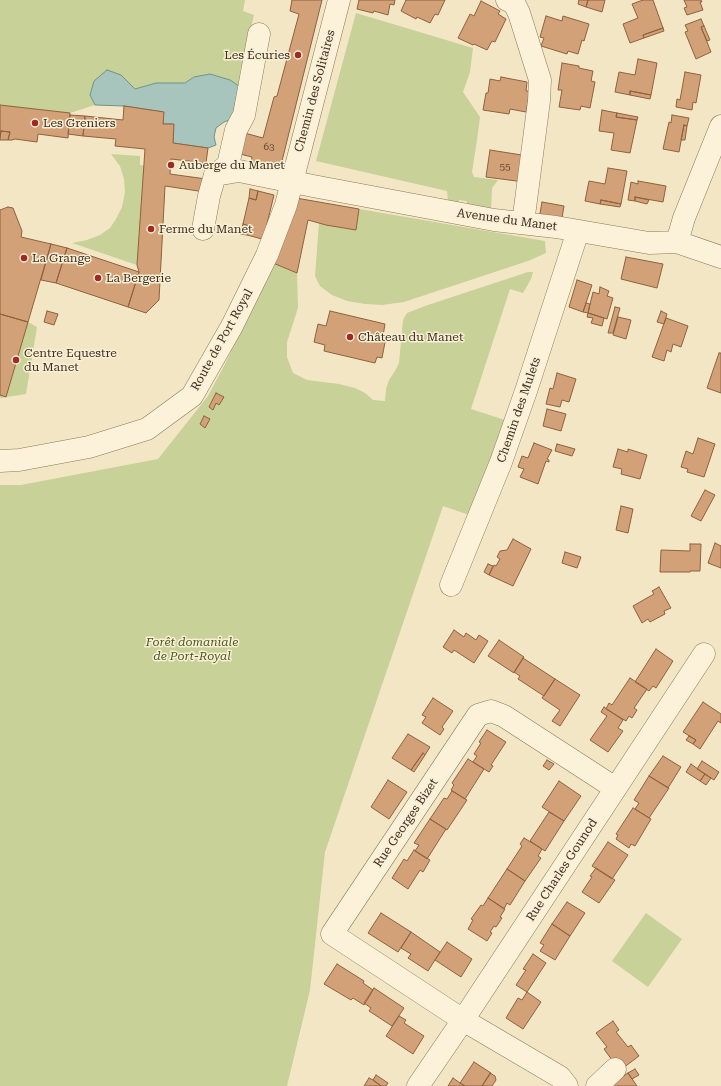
<!DOCTYPE html>
<html>
<head>
<meta charset="utf-8">
<style>
  body { margin:0 }
  canvas { display:block; background:#f2e6c5 }
</style>
</head>
<body>
<canvas width="721" height="1086"></canvas>
<script>
const context = document.querySelector('canvas').getContext('2d');
context.lineJoin = 'round';
function paint(path, color) { context.fillStyle = color; context.fill(path, 'evenodd'); }
const toPath = rows => new Path2D(rows.map(r => 'M' + r).join(''));
function trace(path, color, width, dash) { context.strokeStyle = color; context.lineWidth = width; context.lineCap = dash ? 'butt' : 'round'; context.setLineDash(dash || []); context.stroke(path); }
function label(font, color, halo, rows, align = 'center') {
  context.font = font + ' "Roboto Serif",serif'; context.lineWidth = 3; context.setLineDash([]); context.textBaseline = 'middle'; context.strokeStyle = halo; context.fillStyle = color; for (const [text, x, y, turn = 0] of rows) {
    context.save(); context.translate(x, y); context.rotate((+turn || 0) * Math.PI / 180); context.textAlign = isNaN(turn) ? turn : align; if (halo) context.strokeText(text, 0, 0); context.fillText(text, 0, 0); context.restore();
  }
}
paint(toPath([
  [0,0,245,0,243,11,254,15,240,72,239,86,194,77,185,83,156,83,135,89,121,75,90,95,95,105,70,113,0,105],
  [356,13,473,48,470,72,463,92,480,117,477,140,472,172,474,177,498,180,492,188,491,211,470,207,466,201,459,200,458,206,448,201,447,191,316,161],
  [111,154,140,156,140,165,145,166,137,265,72,243,87,240,100,235,110,228,116,219,122,207,125,192,124,179,120,166],
  [359,209,545,241,546,253,528,261,404,302,382,305,365,304,347,301,332,295,320,286,315,276,319,223,356,230],
  [273,263,297,273,298,308,287,342,287,357,293,373,307,380,339,384,355,388,365,393,373,400,385,401,386,389,389,380,395,371,399,363,403,320,407,313,425,306,528,272,533,272,531,279,523,293,510,289,471,409,508,421,475,517,443,506,325,852,310,990,287,1086,0,1086,0,485,21,485,158,459,208,396,224,366],
  [0,314,28,322,37,327,26,394,0,398],
  [646,913,682,939,648,987,612,961]
]), '#c8d197');
const water = toPath([
  [107,70,121,75,135,89,156,83,185,83,194,77,210,74,230,80,239,86,232,119,224,122,216,128,214,137,216,145,208,148,173,143,173,124,163,124,163,112,124,106,95,105,90,95,94,81,107,70]
]);
paint(water, '#a7c5bd');
trace(water, '#6c948c', 1);
const building = toPath([
  [292,0,322,0,279,173,250,168,252,157,236,153,241,132,263,138,274,97,277,96,299,14,290,11,292,0],
  [359,0,395,0,394,5,390,4,388,15,374,11,373,13,357,9,359,0],
  [406,0,445,0,438,15,435,14,430,23,417,17,416,19,401,11,406,0],
  [579,0,588,0,586,7,578,4,579,0],
  [588,0,605,0,602,12,586,7,588,0],
  [643,0,653,0,663,28,643,35,644,38,630,43,623,24,638,18,632,4,643,0],
  [684,0,701,0,702,2,700,2,703,10,687,15,684,8,687,7,684,0],
  [481,1,500,11,498,14,506,19,495,42,492,41,487,50,474,44,473,45,458,38,470,14,474,16,481,1],
  [546,16,562,21,563,16,589,24,584,41,582,40,578,54,568,51,567,54,541,46,544,38,540,37,546,16],
  [701,19,704,26,701,27,711,52,696,59,685,32,688,31,685,25,701,19],
  [704,26,710,40,707,41,701,27,704,26],
  [663,28,664,31,644,38,643,35,663,28],
  [638,59,657,63,651,95,630,91,630,95,615,92,619,72,635,75,638,59],
  [562,63,579,66,579,68,593,71,591,81,595,82,590,108,581,106,580,110,559,107,562,90,558,90,562,63],
  [685,72,701,75,696,103,693,102,692,110,676,107,677,99,680,100,685,72],
  [501,77,527,82,526,91,530,91,526,112,510,109,509,114,483,110,486,93,488,93,490,79,500,81,501,77],
  [630,91,651,95,650,99,630,95,630,91],
  [0,105,70,113,68,138,38,134,37,142,15,139,12,140,8,140,10,132,1,131,0,135,0,105],
  [124,106,164,112,163,124,174,124,173,143,208,148,206,163,171,159,170,174,206,179,205,192,165,186,159,300,146,313,128,307,139,272,137,265,145,149,115,146,116,139,83,136,85,116,123,120,124,106],
  [602,110,617,113,616,117,637,120,630,153,611,150,614,133,599,131,602,110],
  [617,113,638,117,637,120,616,117,617,113],
  [70,115,85,116,83,136,68,134,70,115],
  [672,115,689,118,687,126,684,125,679,152,663,149,669,122,671,123,672,115],
  [684,125,687,126,685,140,681,140,684,125],
  [1,131,10,132,8,140,0,140,1,131],
  [490,150,528,156,524,182,486,177,490,150],
  [608,168,627,171,621,204,601,200,600,204,585,201,589,181,605,184,608,168],
  [638,181,666,186,663,202,635,197,635,201,628,200,631,182,638,184,638,181],
  [250,189,258,191,256,200,249,198,250,189],
  [258,191,274,195,265,232,262,239,247,235,249,226,243,224,249,198,256,200,258,191],
  [635,197,649,200,647,204,635,201,635,197],
  [296,198,359,209,356,230,326,225,308,220,297,273,273,263,296,198],
  [601,200,621,204,620,207,600,204,601,200],
  [542,202,564,206,561,224,539,219,542,202],
  [8,207,13,208,22,231,21,237,51,244,28,322,0,314,0,210,8,207],
  [243,224,249,226,247,235,240,234,243,224],
  [51,244,67,248,56,283,41,280,51,244],
  [67,248,139,272,128,307,56,283,67,248],
  [626,257,663,264,657,288,621,279,626,257],
  [577,280,592,285,583,312,569,307,577,280],
  [600,287,609,291,607,296,613,298,607,319,588,313,593,292,599,294,600,287],
  [586,303,590,304,588,313,583,312,586,303],
  [615,307,620,308,613,333,608,333,615,307],
  [47,311,58,314,54,325,44,322,47,311],
  [330,311,385,324,383,336,386,337,382,358,377,357,375,363,324,351,325,345,314,342,318,324,326,326,330,311],
  [661,311,667,314,664,324,657,322,661,311],
  [588,313,604,318,602,326,591,323,593,318,587,317,588,313],
  [0,314,28,322,6,397,0,395,0,314],
  [618,317,631,320,626,339,613,335,618,317],
  [666,318,688,326,681,347,673,344,671,352,667,350,664,361,652,357,666,318],
  [719,353,721,353,721,393,707,388,719,353],
  [557,373,576,379,569,402,562,400,560,407,546,404,550,388,553,389,557,373],
  [216,393,224,397,219,405,216,403,213,410,209,407,216,393],
  [547,409,566,414,561,431,543,426,547,409],
  [204,416,210,419,205,428,200,424,204,416],
  [698,438,715,444,704,477,687,472,688,469,681,467,686,451,693,454,698,438],
  [534,443,552,450,547,459,549,460,549,462,546,461,538,484,520,477,524,469,518,467,522,456,528,458,534,443],
  [557,444,575,449,572,456,555,451,557,444],
  [618,449,628,452,628,449,647,455,640,479,621,474,622,469,613,467,618,449],
  [705,490,715,495,701,521,691,516,705,490],
  [621,506,633,509,628,533,616,530,621,506],
  [513,539,531,549,513,586,489,575,494,565,496,566,500,559,497,557,500,551,507,550,513,539],
  [715,543,721,546,721,568,708,563,715,543],
  [690,544,701,544,700,571,690,571,690,572,660,572,661,550,690,551,690,544],
  [565,552,581,557,577,568,562,563,565,552],
  [488,564,493,566,489,575,484,572,488,564],
  [659,587,671,608,664,611,665,614,650,622,648,619,642,623,633,606,654,594,652,591,659,587],
  [454,630,464,637,466,633,476,640,479,635,488,641,474,663,454,650,452,653,443,647,454,630],
  [499,640,524,657,514,673,488,656,499,640],
  [656,649,673,661,656,688,653,686,649,691,635,682,656,649],
  [523,658,555,679,544,696,518,679,520,676,514,672,523,658],
  [630,678,647,689,634,708,637,710,632,718,629,716,626,721,606,709,609,703,612,705,630,678],
  [555,679,580,695,560,726,552,721,560,710,542,698,555,679],
  [433,698,453,711,442,727,444,729,440,735,422,723,426,717,422,715,433,698],
  [703,702,721,714,721,723,718,721,700,749,693,744,696,740,683,732,703,702],
  [604,707,623,720,618,728,623,731,608,752,590,740,607,716,601,712,604,707],
  [487,730,506,742,491,765,493,766,489,772,473,762,477,756,474,754,481,743,479,742,487,730],
  [408,734,430,747,425,755,423,753,411,770,392,758,408,734],
  [689,736,696,740,693,744,686,740,689,736],
  [423,753,425,755,414,772,411,770,423,753],
  [663,756,681,767,668,788,649,776,663,756],
  [468,759,484,769,465,799,451,790,454,785,452,783,468,759],
  [547,760,554,764,549,770,543,766,547,760],
  [702,761,719,772,714,780,697,769,702,761],
  [691,764,705,774,700,781,686,772,691,764],
  [705,774,711,778,706,785,700,781,705,774],
  [649,776,669,788,649,818,635,809,639,803,634,800,649,776],
  [388,780,407,792,389,819,371,807,388,780],
  [559,781,581,796,564,821,542,807,559,781],
  [452,791,467,800,447,830,430,819,444,798,447,799,452,791],
  [633,808,651,819,635,846,631,844,629,848,616,839,618,835,616,834,633,808],
  [549,812,564,821,545,851,530,841,549,812],
  [430,819,446,829,427,859,415,851,419,845,414,843,430,819],
  [524,838,542,849,538,856,541,858,525,881,507,869,522,846,520,844,524,838],
  [608,842,628,855,612,879,592,866,608,842],
  [414,850,430,860,423,872,420,870,408,889,392,878,404,859,407,861,414,850],
  [596,868,615,880,599,903,582,892,592,877,590,876,596,868],
  [507,869,525,881,510,905,507,903,504,909,488,898,507,869],
  [488,898,505,909,500,917,502,918,496,927,494,926,490,932,492,933,487,941,468,929,473,920,471,919,481,905,483,906,488,898],
  [567,902,585,913,570,936,552,924,567,902],
  [381,913,411,932,398,952,368,933,381,913],
  [552,924,570,936,555,960,540,951,544,945,540,943,552,924],
  [411,932,440,952,428,971,408,958,411,954,401,948,411,932],
  [447,942,472,959,461,977,435,960,447,942],
  [533,954,546,963,527,992,516,985,526,970,523,969,533,954],
  [337,964,364,981,363,983,373,990,364,1005,353,998,351,1000,324,984,337,964],
  [374,988,404,1008,392,1026,369,1011,371,1008,364,1003,374,988],
  [527,992,541,1002,523,1029,506,1018,518,998,522,1000,527,992],
  [399,1016,406,1020,404,1023,424,1036,413,1054,386,1036,399,1016],
  [613,1021,619,1030,616,1032,628,1047,631,1045,639,1056,623,1068,615,1058,612,1060,604,1049,607,1047,596,1033,613,1021],
  [474,1062,491,1073,482,1086,465,1086,460,1083,474,1062],
  [635,1069,639,1075,632,1079,628,1073,635,1069],
  [490,1073,495,1076,496,1080,492,1086,482,1086,490,1073],
  [628,1073,637,1086,609,1086,628,1073],
  [376,1075,388,1083,386,1086,381,1086,373,1080,376,1075],
  [369,1078,373,1080,381,1086,364,1086,369,1078],
  [453,1078,460,1083,465,1086,448,1086,453,1078]
]);
paint(building, '#d2a178');
trace(building, '#8f613d', 1);
const minor = toPath([
  [507,0,514,3,519,13,540,80,539,101,523,223],
  [215,175,239,171,313,186,494,220,556,227,649,243,677,242,721,257],
  [203,229,209,196,215,175,228,165,236,130,244,115,259,34],
  [677,242,684,218,721,126],
  [0,461,19,460,89,447,147,429,192,396,232,326,267,255,286,205,339,0],
  [451,585,501,462,526,391,578,231],
  [418,1086,463,1020,704,654],
  [567,1086,560,1077,463,1020,332,934,478,715,491,711,504,716,615,788],
  [597,1086,615,1069]
]);
trace(minor, '#8e7759', 23);
trace(minor, '#fbf2d9', 22);
for (const [x, y, r, color] of [
  [298,55,4,"#a22824"],
  [35,123,4,"#a22824"],
  [171,165,4,"#a22824"],
  [151,229,4,"#a22824"],
  [24,258,4,"#a22824"],
  [98,278,4,"#a22824"],
  [350,337,4,"#a22824"],
  [16,360,4,"#a22824"]
]) { const dot = new Path2D(); dot.arc(x, y, r, 0, 2 * Math.PI); context.fillStyle = color; context.fill(dot); trace(dot, '#f8efd5', 1.5); }
label('10px', '#624b34', null, [
  ["63",269,147],
  ["55",505,167]
]);
label('12px', '#3d2e1e', '#f8efd5', [
  ["Les Écuries",290,55,"right"],
  ["Les Greniers",43,123],
  ["Auberge du Manet",179,165],
  ["Ferme du Manet",159,229],
  ["La Grange",32,258],
  ["La Bergerie",106,278],
  ["Château du Manet",358,337],
  ["Centre Equestre",24,353],
  ["du Manet",24,367]
], 'left');
label('12px', '#3d2e1e', '#f8efd5', [
  ["Chemin des Solitaires",315,91,-75],
  ["Avenue du Manet",507,220,8],
  ["Route de Port Royal",222,340,-61],
  ["Chemin des Mulets",519,410,-71],
  ["Rue Georges Bizet",406,823,-56],
  ["Rue Charles Gounod",562,870,-57]
]);
label('italic 12px', '#4b5b23', '#f8efd5', [
  ["Forêt domaniale",192,642],
  ["de Port-Royal",192,656]
]);
</script>
</body>
</html>
